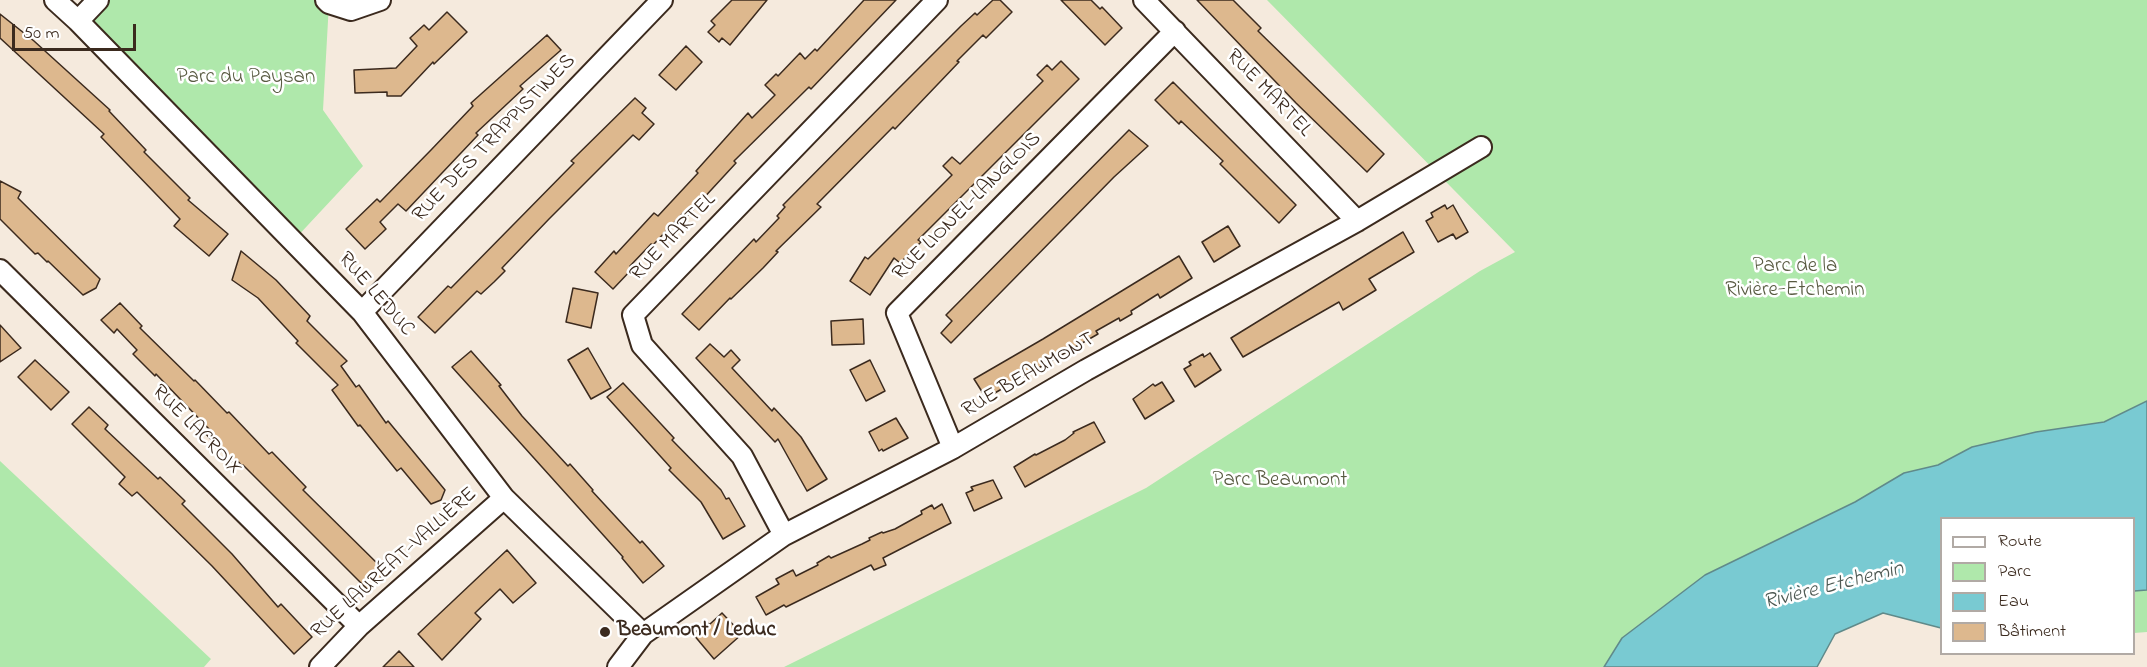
<!DOCTYPE html>
<html>
<head>
<meta charset="utf-8">
<style>
  body { margin:0 }
  #map { position:relative; width:2147px; height:667px; overflow:hidden; background:#f5eadd; font-family:"Indie Flower",sans-serif }
  canvas { display:block }
  .legend { position:absolute; left:1940px; top:517px; width:195px; height:138px; box-sizing:border-box; background:#fff; border:2px solid #b1aaa5; margin:0; padding:8px 10px; list-style:none; font-size:18px; color:#3b2a1e }
  .legend li { display:flex; align-items:center; gap:12px; height:30px }
  .legend b { width:30px; border:2px solid #b1aaa5 }
  .scale { position:absolute; left:12px; top:24px; width:124px; height:27px; box-sizing:border-box; border:3px solid #3b2a1e; border-top:0; padding-left:8px; font-size:18px; line-height:21px; white-space:nowrap; color:#3b2a1e; -webkit-text-stroke:4px #fff; paint-order:stroke }
</style>
</head>
<body>
<div id="map">
<canvas width="2147" height="667"></canvas>
<ul class="legend">
<li><b style="height:8px;background:#fff"></b>Route</li>
<li><b style="height:16px;background:#afe8ab"></b>Parc</li>
<li><b style="height:16px;background:#79cad2"></b>Eau</li>
<li><b style="height:16px;background:#ddb88e"></b>Bâtiment</li>
</ul>
<div class="scale">50 m</div>
</div>
<script>
const context = document.querySelector('canvas').getContext('2d');
context.lineJoin = 'round';
function paint(path, color) { context.fillStyle = color; context.fill(path, 'evenodd'); }
const toPath = rows => new Path2D(rows.map(r => 'M' + r).join(''));
function trace(path, color, width, dash) { context.strokeStyle = color; context.lineWidth = width; context.lineCap = dash ? 'butt' : 'round'; context.setLineDash(dash || []); context.stroke(path); }
function label(font, color, halo, rows, align = 'center') {
  context.font = font + ' "Indie Flower",sans-serif'; context.lineWidth = 5; context.setLineDash([]); context.textBaseline = 'middle'; context.strokeStyle = halo; context.fillStyle = color; for (const [text, x, y, turn = 0] of rows) {
    context.save(); context.translate(x, y); context.rotate((+turn || 0) * Math.PI / 180); context.textAlign = isNaN(turn) ? turn : align; if (halo) context.strokeText(text, 0, 0); context.fillText(text, 0, 0); context.restore();
  }
}
paint(toPath([
  [98,0,326,0,329,3,323,110,363,166,294,240,78,21],
  [1267,0,2147,0,2147,502,1942,518,1733,667,784,667,1146,488,1480,271,1515,252],
  [0,461,211,659,204,667,0,667],
  [2147,590,2147,632,2134,633,2134,591]
]), '#afe8ab');
const water = toPath([
  [2147,401,2147,590,2134,591,2134,518,1942,518,1941,628,1883,613,1835,634,1817,667,1604,667,1622,638,1705,575,1855,502,1904,473,1938,465,1972,447,2036,432,2104,422,2147,401]
]);
paint(water, '#79cad2');
trace(water, '#608a8a', 1.5);
const building = toPath([
  [732,0,767,0,730,45,722,38,719,42,708,32,715,25,711,21,732,0],
  [864,0,896,0,811,89,809,87,734,161,736,163,688,215,684,212,653,245,651,244,630,266,632,269,613,289,595,272,614,251,616,254,654,213,658,216,698,173,696,171,748,113,752,118,775,95,765,85,776,74,778,76,800,53,805,59,815,49,817,51,864,0],
  [993,0,1000,0,1012,12,986,38,983,35,957,61,959,62,895,129,893,127,817,204,821,207,776,251,778,252,763,268,731,299,730,298,699,330,682,314,754,239,756,242,779,218,777,216,785,207,783,205,897,90,961,26,975,13,977,15,993,0],
  [1061,0,1091,0,1100,9,1102,7,1122,28,1105,45,1061,0],
  [1197,0,1233,0,1261,28,1258,31,1384,154,1367,172,1296,103,1197,0],
  [447,12,467,32,434,64,433,62,401,96,387,96,387,92,355,93,354,70,396,68,417,46,410,38,424,25,429,30,447,12],
  [0,14,34,41,110,110,109,111,146,150,144,152,190,198,188,200,228,234,209,256,174,226,180,219,101,137,104,134,0,38,0,14],
  [547,35,561,50,520,86,523,89,476,133,478,135,406,211,398,204,380,222,386,229,365,249,346,229,377,199,380,202,431,150,473,106,471,103,547,35],
  [686,46,702,62,676,90,659,75,686,46],
  [1061,61,1079,79,918,240,921,242,900,263,894,258,870,295,850,281,865,257,868,259,952,175,943,166,952,157,960,164,1043,81,1037,75,1047,65,1052,70,1061,61],
  [1173,82,1296,205,1279,223,1220,164,1223,161,1181,121,1179,124,1155,100,1173,82],
  [635,98,646,108,642,113,654,124,639,140,633,135,549,219,502,268,505,271,494,282,481,294,477,291,435,333,418,317,448,286,451,288,574,163,571,161,635,98],
  [1129,130,1148,146,1114,177,951,343,941,333,952,321,946,315,1129,130],
  [0,181,21,192,18,198,100,279,96,288,83,295,48,261,47,262,38,253,35,254,0,219,0,181],
  [1445,205,1447,209,1453,205,1468,232,1456,239,1453,234,1438,242,1426,221,1433,217,1431,213,1445,205],
  [1228,226,1240,246,1214,262,1202,242,1228,226],
  [1403,232,1414,252,1369,279,1376,290,1343,310,1339,302,1243,357,1231,338,1403,232],
  [241,251,276,280,310,316,307,321,347,361,341,366,356,387,359,385,386,423,388,421,445,490,441,500,431,504,401,468,397,471,360,425,358,426,332,390,338,385,296,343,298,341,258,298,232,280,241,251],
  [1179,256,1192,278,1160,298,1158,294,1131,311,1132,314,1120,321,1119,318,1096,331,1098,334,986,398,974,379,1043,339,1179,256],
  [573,288,598,293,591,328,566,322,573,288],
  [120,303,142,326,140,328,194,381,195,380,227,413,229,412,269,454,272,452,306,487,303,490,386,572,368,590,243,465,242,466,236,459,232,462,205,433,209,429,156,374,155,376,133,354,137,350,117,329,114,333,101,320,120,303],
  [863,319,864,344,832,345,831,321,863,319],
  [0,325,21,348,0,362,0,325],
  [710,344,724,357,731,350,740,360,732,368,772,411,774,408,801,437,827,479,807,491,778,439,775,442,696,358,710,344],
  [588,348,611,388,591,399,568,360,588,348],
  [471,351,501,385,499,386,522,416,568,466,570,464,593,490,592,491,640,543,642,541,664,566,643,583,622,558,623,557,452,367,471,351],
  [1210,353,1221,370,1195,387,1184,369,1191,365,1189,362,1203,354,1204,357,1210,353],
  [35,360,69,392,51,410,18,377,35,360],
  [870,360,885,391,866,401,850,370,870,360],
  [1162,382,1174,401,1145,419,1133,399,1153,384,1155,386,1162,382],
  [623,383,674,438,672,440,721,490,726,499,729,498,745,526,723,539,701,502,669,470,671,468,607,397,623,383],
  [89,407,108,425,105,429,158,479,160,477,185,501,182,504,232,554,278,607,281,604,312,637,294,654,212,566,137,492,132,496,119,484,125,477,72,424,89,407],
  [896,418,908,438,883,451,882,449,879,451,869,432,896,418],
  [1094,422,1105,442,1025,487,1014,467,1035,454,1036,455,1065,440,1074,433,1073,432,1094,422],
  [993,480,1002,498,974,511,966,493,973,490,971,487,993,480],
  [942,504,951,523,883,558,886,565,874,570,871,565,786,607,784,605,766,615,756,597,779,584,776,579,793,570,796,576,818,565,817,563,829,556,831,558,862,544,870,540,869,538,882,532,883,533,895,529,922,514,921,511,932,505,934,509,942,504],
  [507,550,536,583,513,603,500,589,475,613,481,619,442,660,418,634,507,550],
  [722,613,742,634,714,659,693,634,706,623,710,624,722,613],
  [399,651,414,667,383,667,399,651]
]);
paint(building, '#ddb88e');
trace(building, '#3b2a1e', 1.5);
const minor = toPath([
  [55,0,78,21,362,312,504,498,643,634],
  [326,0,329,3,351,10,380,0],
  [1144,0,1357,221],
  [78,21,98,0],
  [0,270,359,626],
  [362,312,662,0],
  [953,448,897,313,1175,31],
  [784,535,742,456,642,345,633,315,937,0],
  [320,667,359,626,504,498],
  [618,667,643,634,784,535,953,448,1086,370,1357,221,1481,147]
]);
trace(minor, '#3b2a1e', 24);
trace(minor, '#fff', 20);
for (const [x, y, r, color] of [
  [605,632,6,"#3b2a1e"]
]) { const dot = new Path2D(); dot.arc(x, y, r, 0, 2 * Math.PI); context.fillStyle = color; context.fill(dot); trace(dot, '#fff', 2); }
label('21px', '#585a41', '#fff', [
  ["Parc du Paysan",246,79],
  ["Parc de la",1795,268],
  ["Rivière-Etchemin",1795,292],
  ["Parc Beaumont",1280,482]
]);
label('21px', '#3b2a1e', '#fff', [
  ["RUE MARTEL",1268,94,46],
  ["RUE DES TRAPPISTINES",495,139,-46],
  ["RUE LIONEL-LANGLOIS",968,207,-45],
  ["RUE MARTEL",674,238,-46],
  ["RUE LEDUC",375,295,49],
  ["RUE BEAUMONT",1029,376,-30],
  ["RUE LACROIX",196,431,45],
  ["RUE LAURÉAT-VALLIÈRE",395,564,-42]
]);
label('bold 21px', '#3b2a1e', '#fff', [
  ["Beaumont / Leduc",617,632]
], 'left');
label('italic 22px', '#4e5a54', '#fff', [
  ["Rivière Etchemin",1834,587,-14]
]);
</script>
</body>
</html>
